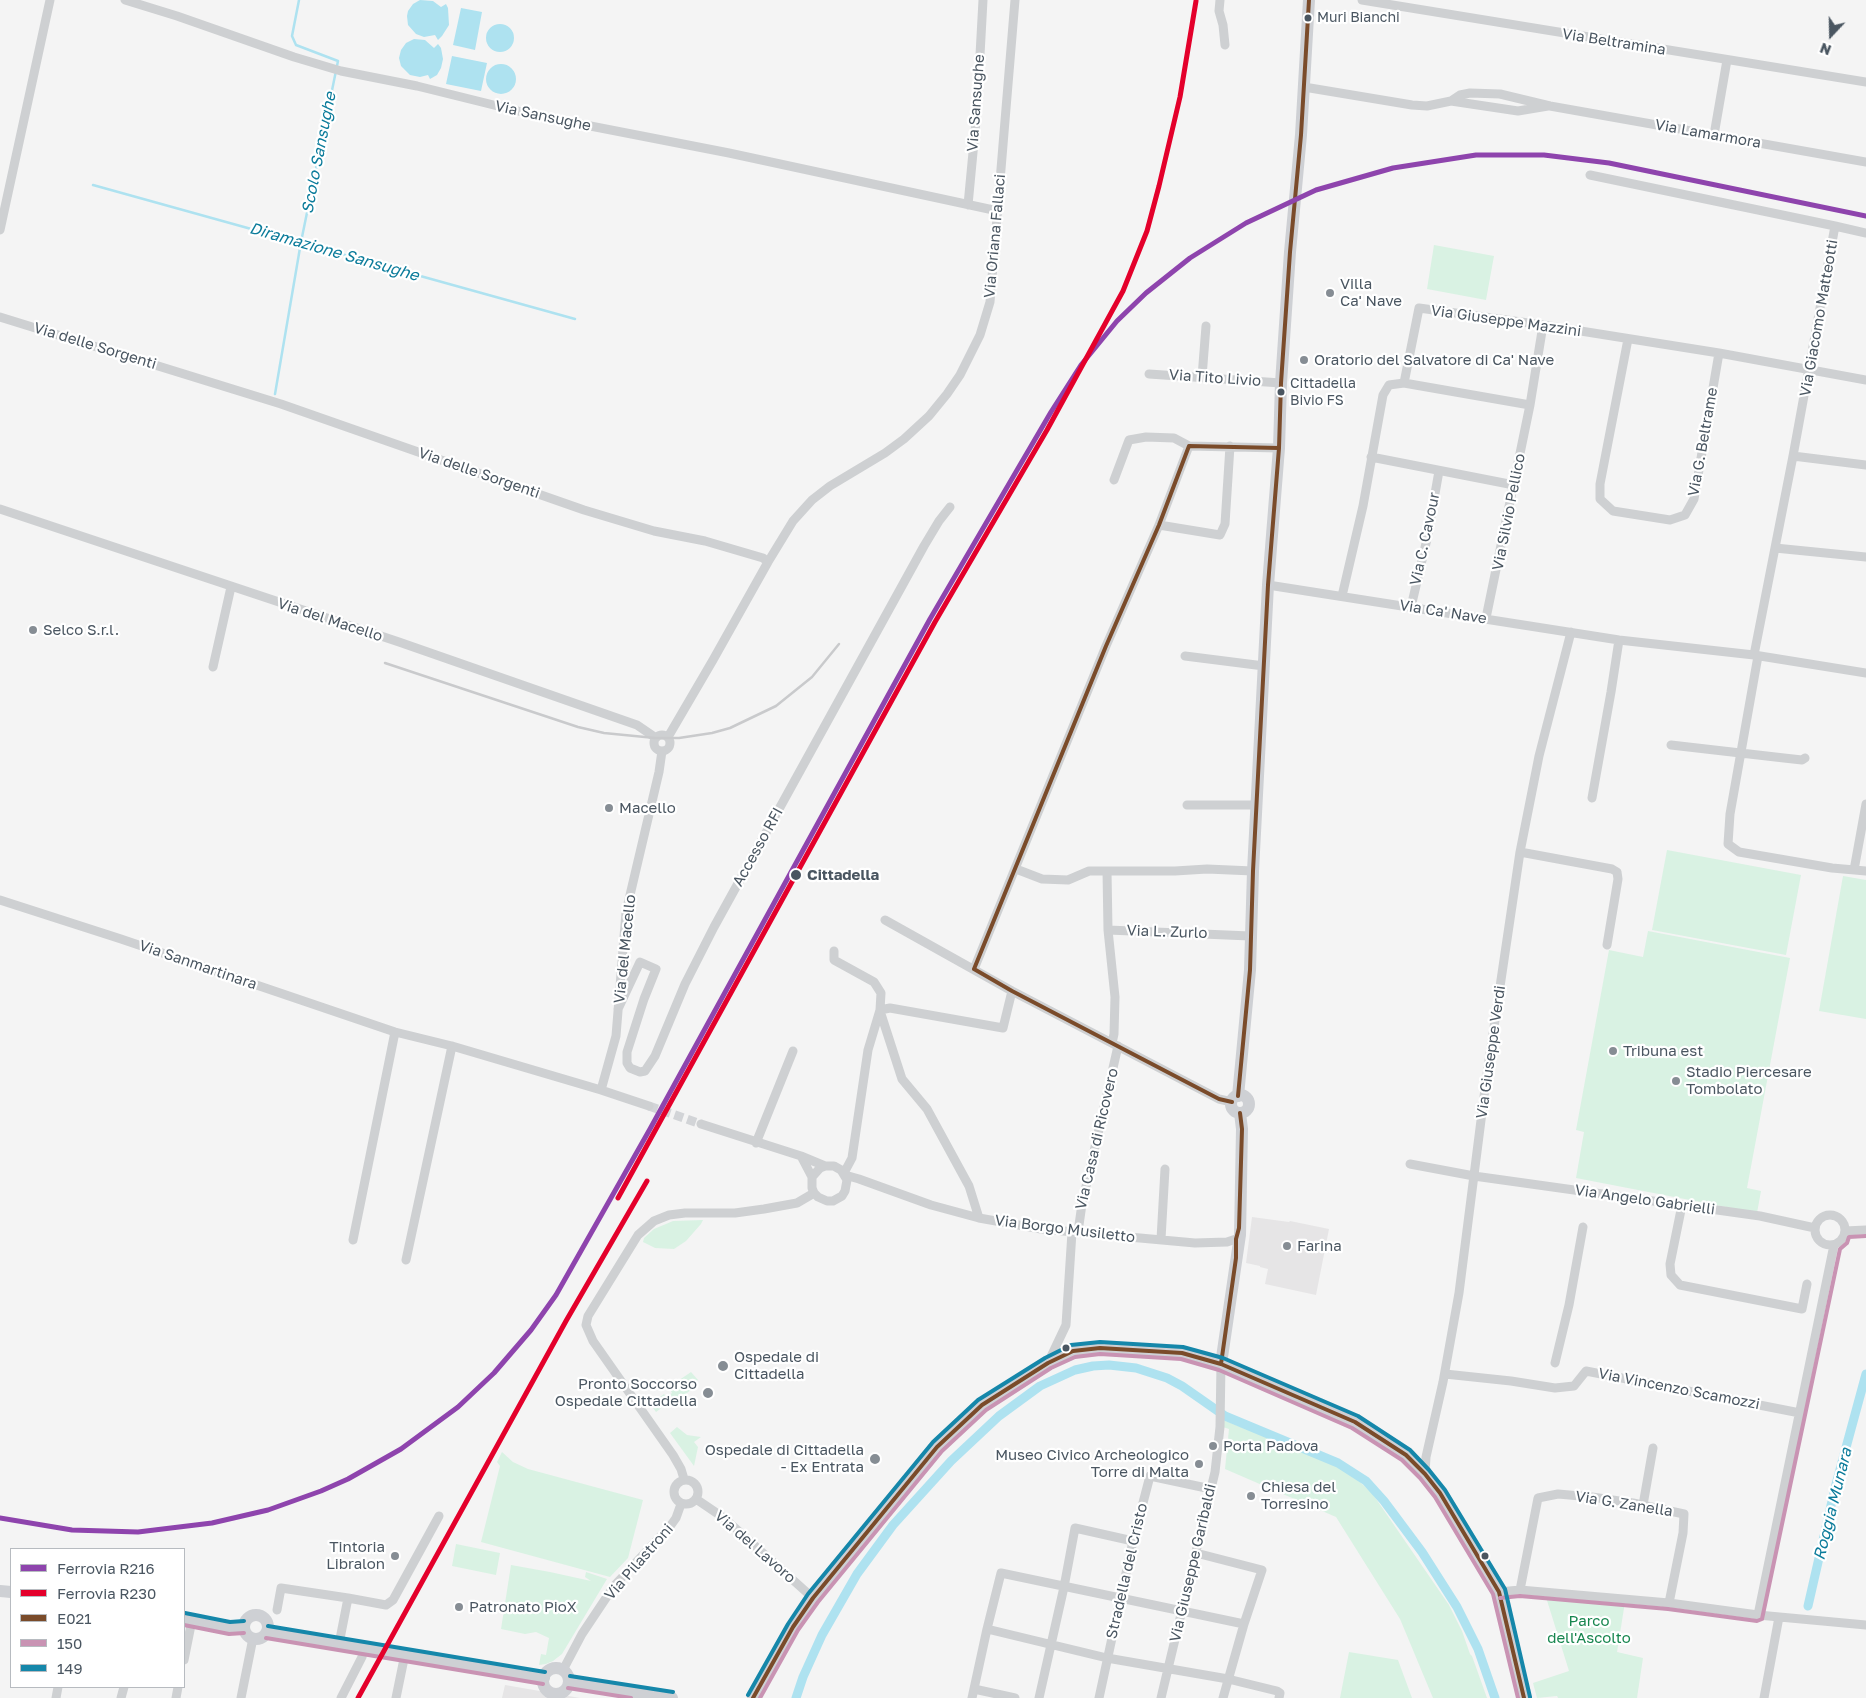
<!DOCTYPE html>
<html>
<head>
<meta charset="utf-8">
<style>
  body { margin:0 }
  #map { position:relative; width:1866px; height:1698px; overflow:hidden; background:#f4f4f4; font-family:"Golos Text",sans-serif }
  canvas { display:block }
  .legend { position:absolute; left:10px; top:1548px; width:175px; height:140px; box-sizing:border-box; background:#fff; border:1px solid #b7bbc0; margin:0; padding:6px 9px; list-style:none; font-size:15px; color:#4a5661 }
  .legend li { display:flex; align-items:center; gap:10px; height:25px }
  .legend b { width:25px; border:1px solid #b7bbc0 }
  .north { position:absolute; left:1806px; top:10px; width:50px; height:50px; -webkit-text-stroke:4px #fff; paint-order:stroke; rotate:201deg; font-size:14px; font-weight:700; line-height:20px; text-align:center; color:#4a5661 }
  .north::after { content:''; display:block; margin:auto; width:18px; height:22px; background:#4a5661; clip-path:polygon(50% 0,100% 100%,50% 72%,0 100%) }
</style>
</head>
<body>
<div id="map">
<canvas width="1866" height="1698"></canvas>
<ul class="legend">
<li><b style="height:6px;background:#8e44ad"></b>Ferrovia R216</li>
<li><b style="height:6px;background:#e4002b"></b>Ferrovia R230</li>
<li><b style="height:6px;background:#7a4b2a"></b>E021</li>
<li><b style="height:6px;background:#c993b3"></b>150</li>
<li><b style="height:6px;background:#1587aa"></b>149</li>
</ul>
<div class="north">N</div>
</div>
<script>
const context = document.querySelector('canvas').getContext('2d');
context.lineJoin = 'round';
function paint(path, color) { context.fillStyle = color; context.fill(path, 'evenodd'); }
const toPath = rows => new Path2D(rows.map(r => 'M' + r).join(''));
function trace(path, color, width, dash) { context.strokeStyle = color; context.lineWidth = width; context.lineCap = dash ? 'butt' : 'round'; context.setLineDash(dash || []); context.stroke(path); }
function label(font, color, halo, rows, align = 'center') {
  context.font = font + ' "Golos Text",sans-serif'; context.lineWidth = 4.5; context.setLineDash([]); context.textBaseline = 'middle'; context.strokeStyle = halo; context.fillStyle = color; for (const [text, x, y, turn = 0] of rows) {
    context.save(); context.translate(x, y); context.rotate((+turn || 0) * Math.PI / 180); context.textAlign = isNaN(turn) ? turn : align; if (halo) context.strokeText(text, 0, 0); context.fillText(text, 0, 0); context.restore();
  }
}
paint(toPath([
  [1252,1217,1289,1222,1290,1221,1329,1229,1316,1295,1265,1284,1268,1269,1260,1267,1260,1266,1246,1263],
  [505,1685,580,1698,502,1698]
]), '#e6e5e6');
paint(toPath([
  [1434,245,1494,256,1486,300,1427,289],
  [1667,850,1801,875,1786,955,1652,930],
  [1843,876,1866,880,1866,1019,1819,1011],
  [1648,931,1790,958,1747,1188,1761,1191,1757,1213,1576,1178,1584,1132,1576,1130,1609,950,1643,957],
  [703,1220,701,1224,686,1241,674,1249,655,1248,643,1242,644,1238,654,1229,673,1221],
  [691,1372,698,1380,695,1382,698,1385,673,1403,671,1401,656,1412,651,1405,652,1403,664,1394,666,1397,672,1393,669,1387],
  [1223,1420,1322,1459,1351,1474,1372,1493,1449,1605,1462,1631,1470,1654,1472,1656,1487,1698,1433,1698,1400,1619,1336,1517,1225,1469,1229,1429,1223,1427],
  [677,1427,687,1435,701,1437,694,1442,698,1447,694,1466,670,1433],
  [502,1452,513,1462,528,1469,643,1500,628,1558,610,1577,481,1542,500,1466,497,1462],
  [456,1544,500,1553,496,1575,452,1566],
  [511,1565,550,1572,591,1581,585,1577,586,1572,607,1579,562,1654,553,1661,546,1664,539,1665,541,1654,546,1655,549,1638,536,1632,525,1634,501,1629],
  [1545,1594,1625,1602,1617,1652,1643,1658,1637,1698,1558,1698,1557,1696,1537,1698,1533,1683,1569,1671],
  [1349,1652,1398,1660,1412,1698,1340,1698]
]), '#d9f2e3');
paint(toPath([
  [420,0,433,1,441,7,446,4,448,8,449,25,442,36,438,40,435,35,424,37,416,34,408,25,407,16,408,11,413,4],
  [461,8,482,12,475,50,453,45],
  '486 38a14 14 0 1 1 28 0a14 14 0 1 1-28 0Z',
  [414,39,425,40,434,48,438,44,441,48,443,59,441,68,437,75,430,79,428,75,420,77,410,75,401,66,399,58,401,50,406,43],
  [452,56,487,63,481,91,446,84],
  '486 79a15 15 0 1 1 30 0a15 15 0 1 1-30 0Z'
]), '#aee2f0');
trace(toPath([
  [93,185,575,319],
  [275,394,301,242,338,61,296,45,292,36,299,0]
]), '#aee2f0', 2.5);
trace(toPath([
  [1808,1606,1835,1488,1866,1374],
  [796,1698,803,1677,822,1635,857,1574,893,1525,951,1461,999,1416,1040,1386,1075,1370,1093,1366,1109,1365,1136,1368,1167,1378,1182,1386,1225,1416,1338,1463,1366,1481,1384,1501,1422,1552,1457,1607,1478,1649,1495,1698]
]), '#aee2f0', 9);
trace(toPath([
  [649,1106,701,1124]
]), '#d2d4d7', 9, [9, 4.5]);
trace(toPath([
  [125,0,177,16,294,57,341,71,417,86,534,115,729,153,998,211],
  [1220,0,1219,11,1223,25,1225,45],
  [1362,0,1866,82],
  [1304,87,1412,105,1427,106,1451,101,1518,111,1548,106],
  [1451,101,1460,95,1470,93,1500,94,1550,106,1866,162],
  [1714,135,1727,60],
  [1590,175,1835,226,1793,456,1754,655],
  [968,205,977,110,983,0],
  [1835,226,1866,233],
  [0,230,50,0],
  [0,317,281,404,584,510,654,531,705,541,763,558,768,562],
  [1628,339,1600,484,1600,499,1613,511,1670,520,1685,515,1694,499,1719,353],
  [1149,374,1281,383],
  [1202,377,1206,326],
  [1404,383,1530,405],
  [1793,456,1866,465],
  [1371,457,1514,485],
  [1114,480,1129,440,1146,437,1174,438,1189,446,1279,448],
  [0,509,399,642,637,725,656,738],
  [1159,525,1220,535,1225,524,1230,446],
  [1775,548,1866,557],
  [1268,585,1619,640,1754,655,1866,673],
  [1342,596,1363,506,1383,395,1389,385,1404,383,1419,308,1543,325,1719,353,1866,380],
  [1411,607,1427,539,1439,471],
  [1486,618,1530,405,1543,325],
  [1185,656,1264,666],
  [1758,656,1730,814,1728,844,1739,852,1832,868,1866,871],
  [213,667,231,587],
  '654 743a8 8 0 1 1 16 0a8 8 0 1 1-16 0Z',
  [668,737,713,660,768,562,793,521,812,500,830,486,885,453,904,439,929,416,947,394,960,375,980,335,990,302,1015,0],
  [1671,745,1784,758,1802,760,1805,758],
  [1592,798,1611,692,1619,640],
  [1187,805,1256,805],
  [1520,852,1612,869,1617,872,1618,879,1607,945],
  [1016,869,1042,879,1068,880,1089,871,1175,871,1207,869,1253,871],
  [1854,870,1866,804],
  [1107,871,1108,930],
  [0,900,121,939,395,1032,452,1046,601,1090,649,1106],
  [885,920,1012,991,1219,1099,1232,1102],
  [834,951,834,960,874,982,881,993,880,1010,868,1050,852,1158,844,1173],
  [974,969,1106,646,1159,525,1189,446],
  [618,1009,640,962,656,969,644,999,627,1052,627,1063,630,1068,640,1072,645,1071,655,1056,685,984,714,927,924,546,939,521,950,507],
  [880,1010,890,1008,1003,1028,1012,991],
  [880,1011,902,1079,927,1109,969,1186,979,1218],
  [1112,1043,1114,1034,1115,997,1108,930,1250,936],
  [601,1090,616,1036,626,912,659,772,662,751],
  [701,1124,801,1156],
  [756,1143,793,1051],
  [1410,1164,1474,1176,1760,1216,1815,1228],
  [845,1175,859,1179,931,1205,979,1218,1041,1229,1195,1243,1227,1242,1236,1239],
  [812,1177,801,1156,825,1166,834,1166,841,1170,847,1180,845,1191,842,1196,833,1201,827,1201,818,1197,814,1193,812,1188,812,1177,820,1168,825,1166],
  [1682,1205,1670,1264,1671,1275,1680,1285,1802,1309,1807,1284],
  '1815 1230a15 15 0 1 1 30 0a15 15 0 1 1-30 0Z',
  [1845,1231,1866,1230],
  [1078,1232,1082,1204,1118,1046],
  [1161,1239,1165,1169],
  [353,1240,395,1032],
  [406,1260,452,1046],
  [1048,1363,1066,1325,1072,1232],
  [1555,1363,1569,1305,1583,1227],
  [1445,1374,1511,1381,1555,1388,1574,1386,1586,1371,1800,1413],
  [1425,1474,1426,1457,1443,1382,1459,1293,1486,1081,1520,852,1539,756,1571,632],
  [684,1479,681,1469,673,1455,593,1341,586,1325,588,1316,638,1235,654,1221,669,1215,685,1213,735,1213,764,1209,797,1203,814,1193],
  '674 1492a12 12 0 1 1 24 0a12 12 0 1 1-24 0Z',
  [696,1499,724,1518,813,1598],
  [1643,1505,1653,1448],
  [1196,1553,1262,1570,1244,1624,1223,1698],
  [1520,1590,1538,1498,1558,1494,1592,1497,1633,1503,1684,1514,1683,1533,1669,1603],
  [1499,1592,1520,1590,1669,1603,1758,1615,1866,1625],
  [277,1610,281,1588,348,1598],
  [1758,1615,1834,1245],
  [987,1629,1107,1658,1228,1679,1277,1691,1280,1693,1279,1698],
  [339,1644,348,1598,386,1605,393,1600,439,1516],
  [184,1660,192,1620],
  [563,1670,582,1634,614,1586,671,1525,676,1518,681,1504],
  [974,1689,1015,1698],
  [56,1698,58,1687],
  [121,1698,124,1687],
  [176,1698,178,1687],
  [241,1698,253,1638],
  [341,1698,362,1657,364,1648],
  [396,1698,405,1654],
  [972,1698,987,1629,1001,1573,1244,1624],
  [1039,1698,1064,1587,1075,1528,1133,1541],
  [1099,1698,1133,1541,1150,1476,1211,1489],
  [1161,1698,1215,1472,1220,1427,1221,1364],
  [1764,1698,1779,1617]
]), '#ced0d2', 9);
trace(toPath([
  '1231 1104a9 9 0 1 1 18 0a9 9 0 1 1-18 0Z',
  [1238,1096,1250,970,1253,871,1268,585,1279,448,1281,383,1290,252,1301,135,1309,0],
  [1221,1364,1240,1235,1242,1129,1240,1113],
  [0,1591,11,1592],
  '244 1627a12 12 0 1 1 24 0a12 12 0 1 1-24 0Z',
  [184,1619,230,1628,244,1627],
  [267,1632,544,1678],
  '543 1681a13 13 0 1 1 26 0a13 13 0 1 1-26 0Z',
  [569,1682,672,1698],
  [753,1698,793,1627,813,1598,937,1447,982,1405,1048,1363,1073,1351,1100,1348,1182,1353,1221,1364,1355,1422,1406,1455,1425,1474,1440,1493,1499,1592,1524,1698]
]), '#ced0d4', 12);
trace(toPath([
  [385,663,578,727,604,733,655,738,679,738,712,733,730,728,776,706,812,677,839,644]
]), '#c9cacc', 2.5);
trace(toPath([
  [1238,1096,1250,970,1253,871,1268,585,1279,448,1281,383,1290,252,1301,135,1309,0],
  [1232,1102,1219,1099,1012,991,974,969,1106,646,1159,525,1189,446,1279,448],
  [1221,1364,1236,1258,1236,1239,1239,1228,1242,1129,1240,1113],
  [753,1698,793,1627,813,1598,937,1447,982,1405,1048,1363,1073,1351,1100,1348,1182,1353,1221,1364,1355,1422,1406,1455,1425,1474,1440,1493,1499,1592,1524,1698]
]), '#7a4b2a', 4);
trace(toPath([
  [1500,1598,1520,1596,1668,1609,1757,1621,1762,1619,1840,1249,1847,1243,1849,1237,1866,1236],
  [184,1625,229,1634,244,1633],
  [266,1638,543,1684],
  [568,1688,631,1698],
  [760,1698,798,1630,818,1602,942,1451,986,1410,1051,1368,1075,1357,1100,1354,1181,1359,1219,1370,1352,1428,1402,1460,1420,1478,1435,1497,1493,1594,1518,1698]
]), '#c993b3', 4);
trace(toPath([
  [185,1613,230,1622,244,1621],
  [268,1626,545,1672],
  [570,1676,673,1692],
  [748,1695,788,1624,808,1594,933,1442,978,1400,1045,1358,1071,1345,1100,1342,1183,1347,1223,1358,1358,1416,1410,1450,1429,1470,1445,1490,1505,1589,1530,1697]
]), '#1587aa', 4);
trace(toPath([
  [0,1518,72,1530,138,1532,212,1523,268,1510,321,1491,348,1479,401,1449,458,1407,494,1373,531,1330,556,1295,650,1129,930,619,1051,412,1081,365,1117,321,1146,293,1190,258,1246,223,1316,190,1393,168,1476,155,1544,155,1609,163,1866,216]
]), '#8e44ad', 5);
trace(toPath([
  [618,1198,935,622,1047,430,1123,291,1147,231,1159,186,1180,97,1196,1],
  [358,1698,566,1321,647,1181]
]), '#e4002b', 5);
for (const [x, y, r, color] of [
  [1308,18,4.5,"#4a5661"],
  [1330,293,5,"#868d94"],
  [1304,360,5,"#868d94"],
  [1281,392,4.5,"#4a5661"],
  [33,630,5,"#868d94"],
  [609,808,5,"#868d94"],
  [796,875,6,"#4a5661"],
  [1613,1051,5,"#868d94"],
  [1676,1081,5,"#868d94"],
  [1287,1246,5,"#868d94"],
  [1066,1348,4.5,"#4a5661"],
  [723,1366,6,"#868d94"],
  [708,1393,6,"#868d94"],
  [1213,1446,5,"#868d94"],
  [875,1459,6,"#868d94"],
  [1199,1464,5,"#868d94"],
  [1251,1496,5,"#868d94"],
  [395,1556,5,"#868d94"],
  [1485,1556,4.5,"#4a5661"],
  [459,1607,5,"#868d94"]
]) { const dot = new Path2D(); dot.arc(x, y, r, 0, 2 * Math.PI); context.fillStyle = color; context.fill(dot); trace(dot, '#fff', 2); }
label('14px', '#4a5661', '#fff', [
  ["Muri Bianchi",1317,18],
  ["Cittadella",1290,384],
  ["Bivio FS",1290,401]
], 'left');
label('15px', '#4a5661', '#fff', [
  ["Via Beltramina",1614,42,9],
  ["Via Sansughe",976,103,-86],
  ["Via Sansughe",543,116,12],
  ["Via Lamarmora",1708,134,10],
  ["Via Oriana Fallaci",995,236,-85],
  ["Via Giacomo Matteotti",1819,318,-80],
  ["Via Giuseppe Mazzini",1506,321,8],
  ["Via delle Sorgenti",95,346,17],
  ["Via Tito Livio",1215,378,4],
  ["Via G. Beltrame",1703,442,-80],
  ["Via delle Sorgenti",479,473,19],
  ["Via Silvio Pellico",1509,512,-79],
  ["Via C. Cavour",1425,539,-78],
  ["Via Ca' Nave",1443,612,9],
  ["Via del Macello",330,620,18],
  ["Accesso RFI",758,847,-61],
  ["Via L. Zurlo",1167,932,2],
  ["Via del Macello",625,949,-84],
  ["Via Sanmartinara",198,965,19],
  ["Via Giuseppe Verdi",1491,1052,-82],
  ["Via Casa di Ricovero",1097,1139,-77],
  ["Via Angelo Gabrielli",1645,1200,8],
  ["Via Borgo Musiletto",1065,1229,7],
  ["Via Vincenzo Scamozzi",1679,1389,11],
  ["Via G. Zanella",1624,1504,9],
  ["Via del Lavoro",755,1547,41],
  ["Via Pilastroni",639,1562,-49],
  ["Via Giuseppe Garibaldi",1193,1563,-77],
  ["Stradella del Cristo",1127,1571,-77]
]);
label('15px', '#4a5661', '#fff', [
  ["Villa",1340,284],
  ["Ca' Nave",1340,301],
  ["Oratorio del Salvatore di Ca' Nave",1314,360],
  ["Selco S.r.l.",43,630],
  ["Macello",619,808],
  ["Tribuna est",1623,1051],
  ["Stadio Piercesare",1686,1072],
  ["Tombolato",1686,1089],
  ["Farina",1297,1246],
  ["Ospedale di",734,1357],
  ["Cittadella",734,1374],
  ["Pronto Soccorso",697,1384,"right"],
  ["Ospedale Cittadella",697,1401,"right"],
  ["Porta Padova",1223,1446],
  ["Ospedale di Cittadella",864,1450,"right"],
  ["- Ex Entrata",864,1467,"right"],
  ["Museo Civico Archeologico",1189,1455,"right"],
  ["Torre di Malta",1189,1472,"right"],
  ["Chiesa del",1261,1487],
  ["Torresino",1261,1504],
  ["Tintoria",385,1547,"right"],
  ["Libralon",385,1564,"right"],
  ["Patronato PioX",469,1607]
], 'left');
label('bold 15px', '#4a5661', '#fff', [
  ["Cittadella",807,875]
], 'left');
label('15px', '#17864f', '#fff', [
  ["Parco",1589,1621],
  ["dell'Ascolto",1589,1638]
]);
label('italic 16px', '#0c7c9b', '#fff', [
  ["Scolo Sansughe",319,153,-79],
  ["Diramazione Sansughe",334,252,16],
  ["Roggia Munara",1833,1504,-76]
]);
</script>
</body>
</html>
